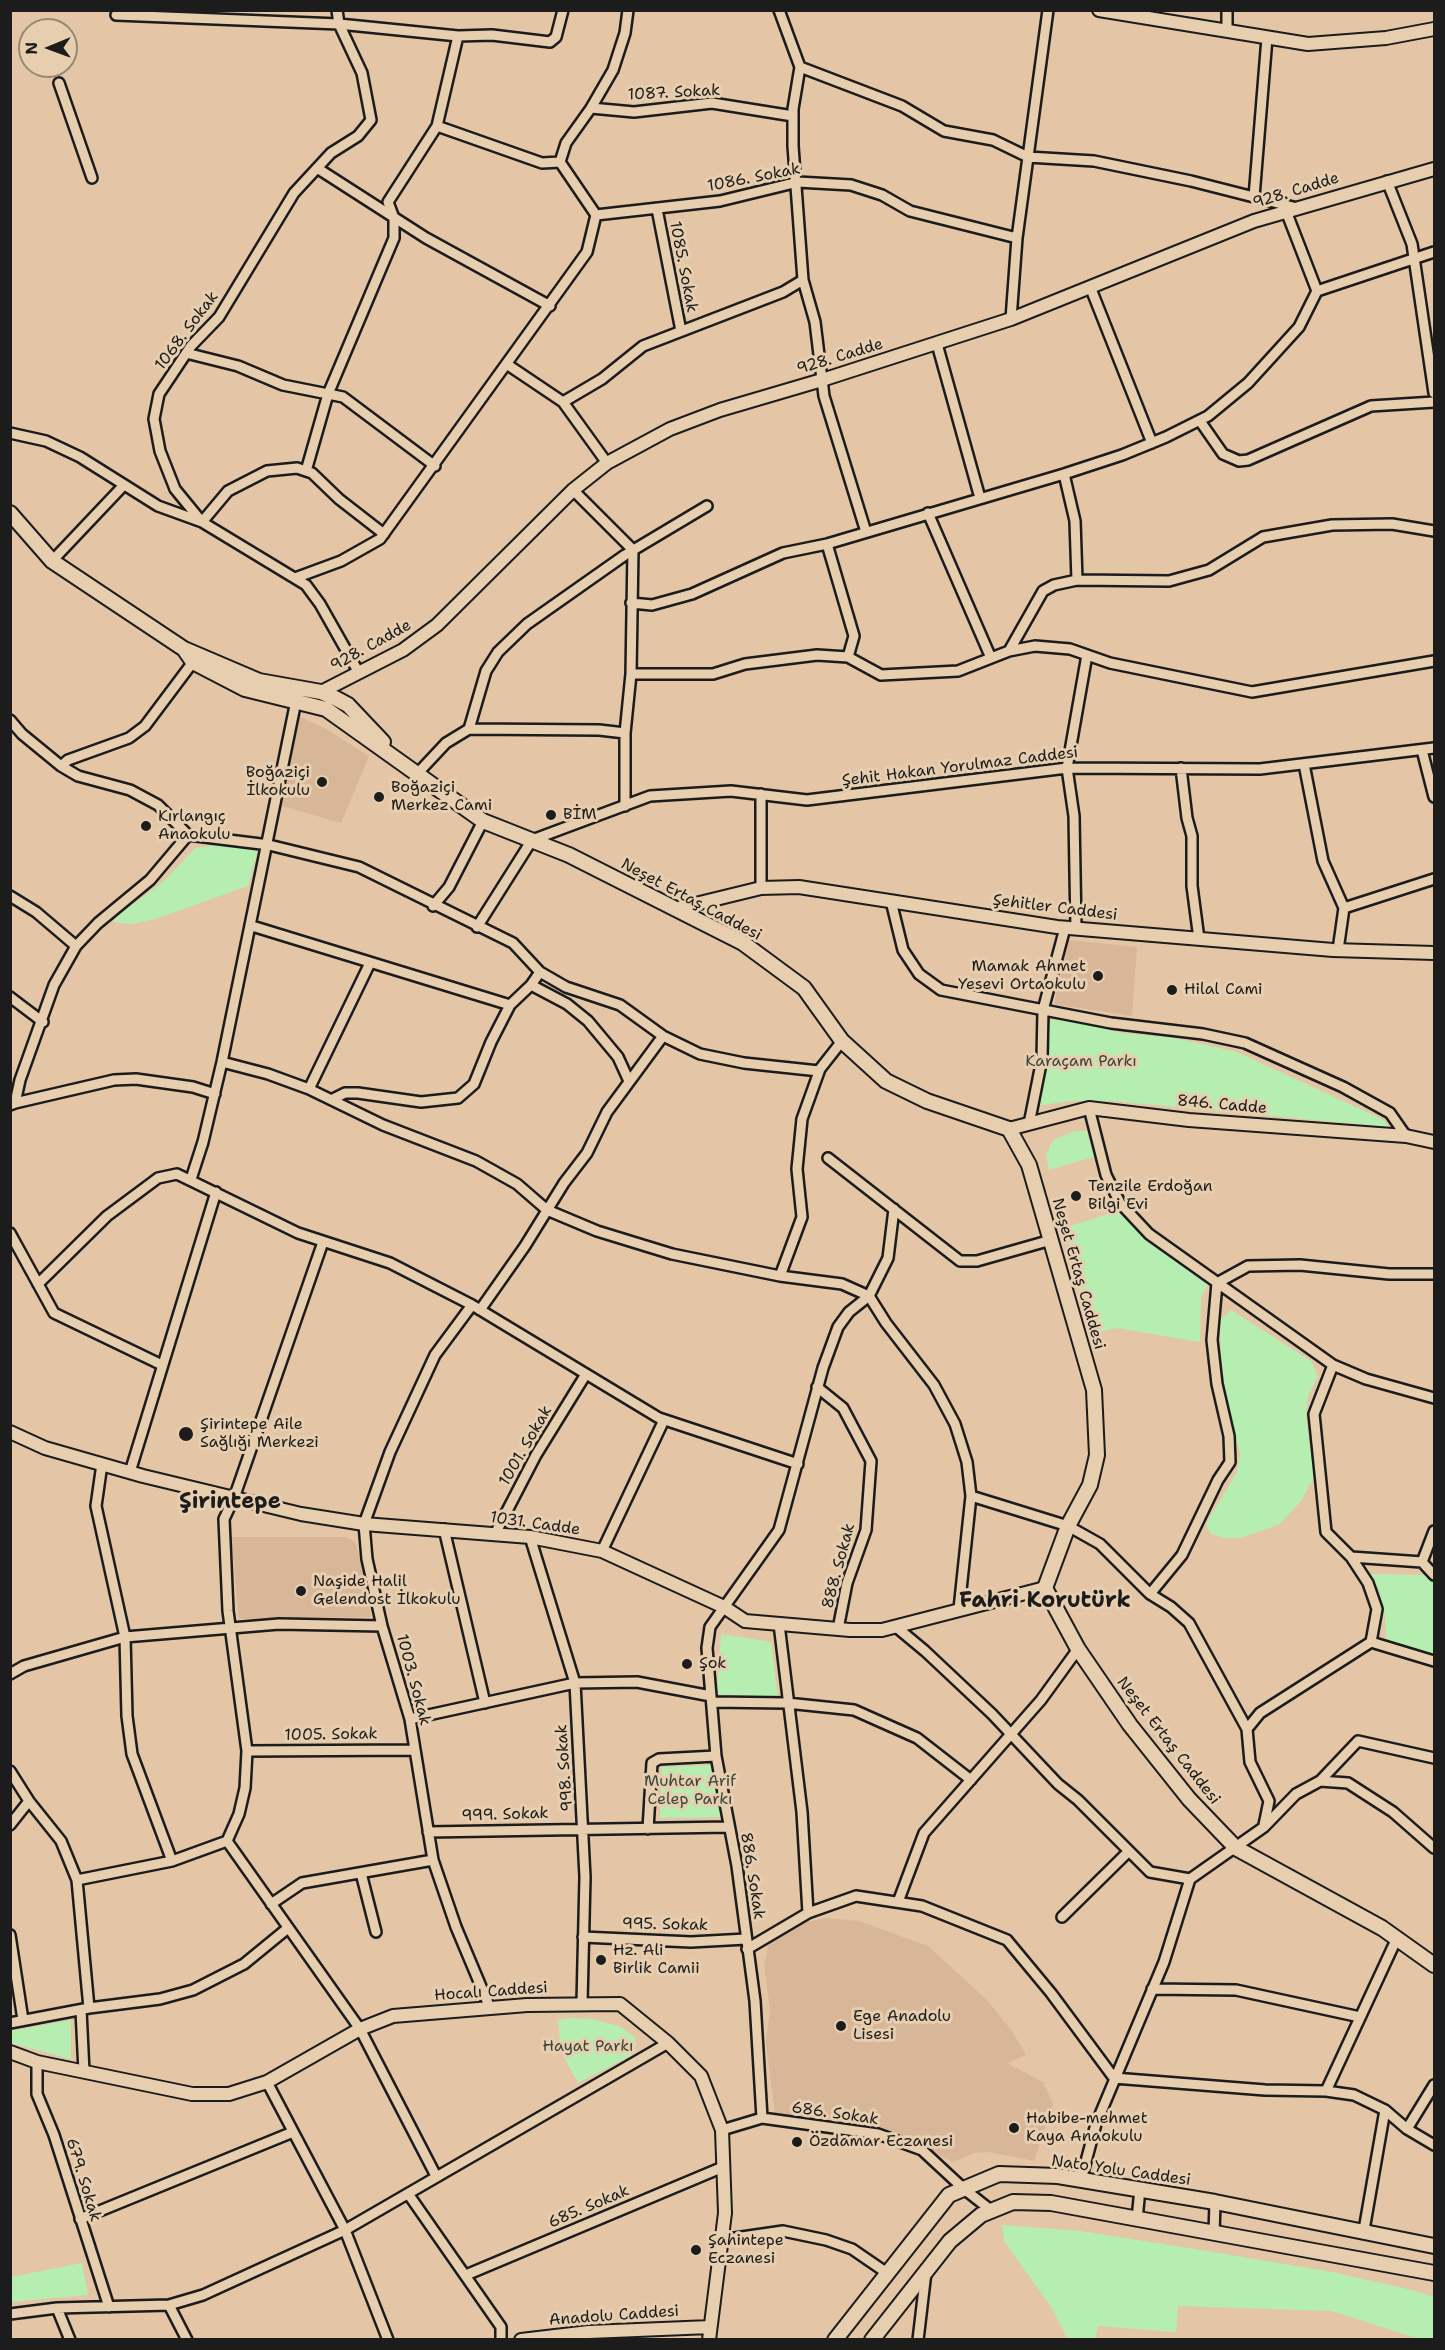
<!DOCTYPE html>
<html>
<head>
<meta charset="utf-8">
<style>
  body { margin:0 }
  #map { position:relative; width:1445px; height:2350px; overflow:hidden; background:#e4c5a6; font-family:"Shantell Sans",sans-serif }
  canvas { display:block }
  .frame { position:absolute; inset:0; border:12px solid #1c1c1c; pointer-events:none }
  .north { position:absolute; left:18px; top:18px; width:60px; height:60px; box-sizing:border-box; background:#e6ceaf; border:2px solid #958774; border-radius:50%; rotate:269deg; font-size:16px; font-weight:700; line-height:24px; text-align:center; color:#1c1c1c }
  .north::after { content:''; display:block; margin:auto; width:21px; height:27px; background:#1c1c1c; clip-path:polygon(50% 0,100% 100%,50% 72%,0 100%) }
</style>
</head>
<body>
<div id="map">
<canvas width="1445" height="2350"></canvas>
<div class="frame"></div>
<div class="north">N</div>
</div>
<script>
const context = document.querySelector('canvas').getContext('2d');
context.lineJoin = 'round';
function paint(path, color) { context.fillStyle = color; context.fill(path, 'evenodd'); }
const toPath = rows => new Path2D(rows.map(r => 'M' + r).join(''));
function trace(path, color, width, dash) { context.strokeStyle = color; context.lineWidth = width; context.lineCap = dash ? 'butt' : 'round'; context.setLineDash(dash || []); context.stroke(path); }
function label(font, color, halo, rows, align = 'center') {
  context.font = font + ' "Shantell Sans",sans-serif'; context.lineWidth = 6; context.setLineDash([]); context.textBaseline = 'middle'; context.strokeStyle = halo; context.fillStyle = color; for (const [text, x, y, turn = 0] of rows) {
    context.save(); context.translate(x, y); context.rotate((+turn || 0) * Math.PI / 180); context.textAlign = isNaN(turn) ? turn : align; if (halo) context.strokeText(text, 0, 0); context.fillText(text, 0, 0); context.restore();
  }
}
paint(toPath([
  [296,715,326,729,369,756,341,823,282,806],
  [1069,940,1137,947,1132,1016,1054,1004],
  [231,1537,346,1537,355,1542,362,1565,371,1617,239,1619],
  [826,1918,859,1921,928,1946,987,2000,1012,2031,1026,2055,1007,2063,1043,2082,1053,2104,1034,2161,989,2152,974,2153,953,2162,901,2136,868,2124,775,2113,766,2043,770,2009,764,1965,769,1943,793,1925]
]), '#d8b698');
paint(toPath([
  [226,844,258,849,248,886,155,919,133,924,113,922,117,916,164,881,195,848],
  [1051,1020,1078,1020,1122,1033,1175,1038,1237,1052,1384,1120,1389,1127,1112,1101,1071,1101,1036,1106,1045,1041],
  [1075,1131,1087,1131,1094,1157,1049,1170,1046,1156,1050,1145,1055,1139],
  [1118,1211,1150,1244,1209,1284,1201,1297,1200,1342,1117,1328,1090,1334,1072,1253,1063,1228],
  [1231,1310,1311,1361,1318,1376,1308,1396,1306,1416,1314,1478,1300,1502,1280,1524,1241,1538,1223,1538,1210,1533,1206,1524,1237,1472,1240,1454,1225,1392,1221,1353,1220,1320],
  [1370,1574,1425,1575,1434,1582,1434,1655,1386,1639,1385,1616,1379,1590],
  [721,1634,771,1642,778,1698,717,1694],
  [713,1765,720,1817,660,1818,662,1767],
  [569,2018,591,2019,619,2026,635,2037,636,2046,630,2056,578,2083,561,2052,558,2020],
  [71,2020,71,2059,11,2043,11,2031],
  [1002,2225,1081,2231,1207,2251,1332,2272,1412,2290,1434,2297,1434,2339,1419,2339,1332,2311,1178,2306,1176,2332,1098,2326,1095,2339,1068,2339,1051,2307,1004,2241],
  [82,2263,88,2295,11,2302,11,2277]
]), '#b6eeb1');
const minor = toPath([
  [337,10,339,24,362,73,371,120,358,136,331,153,294,193,219,317,191,346,159,394,154,419,160,451,175,489,202,522,306,585,320,604,359,673],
  [779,10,800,67,793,109,793,146,803,280,815,322,824,396,866,532],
  [116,15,339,24,458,36,492,35,550,42,556,37,563,10],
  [1227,30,1227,10],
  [800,67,902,106,944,131,993,140,1028,157,1094,161,1191,181,1297,208],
  [59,83,92,178],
  [591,108,634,112,712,103,793,116],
  [437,126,542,163,560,162],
  [317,168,426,238,550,306],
  [1387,181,1412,244,1434,393],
  [1254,197,1267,38],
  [657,209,681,331],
  [1286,211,1317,291],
  [596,215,720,201,798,182,851,185,882,195,910,211,1017,238],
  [1091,289,1152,443],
  [1011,319,1017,238,1048,10],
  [937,344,980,498],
  [186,353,238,366,283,385,343,397,435,466],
  [508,365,563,402,607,463],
  [563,402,602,379,643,346,783,292,803,280],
  [1200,421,1223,454,1239,461,1248,460,1371,406,1434,402],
  [10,433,46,441,80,457,158,506,202,522,228,491,267,471,297,468,312,473,339,499,384,534],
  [306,471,328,394,394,238,394,218,388,202,437,126,458,36],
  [1064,474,1075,521,1077,580],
  [573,490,633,550,631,674,625,733,625,806],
  [928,513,991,658],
  [827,544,854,636,848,657],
  [52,561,123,486],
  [295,578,341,561,380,539,587,252,596,215,560,162,566,143,591,108,613,70,625,33,628,10],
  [631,603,652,605,692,594,783,553,827,544,1064,474,1122,455,1166,437,1208,416,1248,383,1299,327,1317,291,1434,252],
  [1009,651,1043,591,1054,585,1077,580,1169,581,1209,570,1263,537,1332,525,1392,524,1434,531],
  [631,674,713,674,745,664,817,655,848,657,881,675,958,671,1009,651,1035,646,1070,649,1110,663,1252,692,1434,661],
  [10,720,22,734,61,766,78,776,130,790,158,805,188,835],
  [469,729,486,671,498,652,527,624,625,555,707,506],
  [1422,750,1434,797],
  [1304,764,1323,861,1344,908],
  [61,766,68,760,129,738,145,726,193,662],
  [1181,768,1187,818,1192,836,1192,886,1199,939],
  [417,774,446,743,469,729,599,730,625,733],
  [188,835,269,845,359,867,513,943,540,972,566,987,620,1005,663,1036,700,1054,744,1063,819,1071],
  [761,888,761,794],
  [10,896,36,912,76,946],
  [891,901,903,950,919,974,941,990,1111,1023,1203,1034,1245,1043,1343,1087,1390,1113,1406,1136],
  [433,906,449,887,483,821],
  [252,926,510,1005],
  [477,927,532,840,650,796,731,791,807,800,1067,768,1260,769,1434,748],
  [1076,929,1074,816,1067,768,1087,655],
  [1338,950,1344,908,1434,879],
  [531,985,567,1004,588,1021,618,1057,629,1081],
  [10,997,43,1022],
  [222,1062,268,1074,309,1089,383,1125,476,1161,517,1184,547,1210,597,1231,672,1254,780,1276,842,1284,869,1296,886,1323,934,1385,955,1424,967,1462,971,1496,959,1609],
  [309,1089,370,963],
  [333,1099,345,1093,358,1093,421,1102,458,1098,474,1084,491,1042,510,1005,531,985,540,972],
  [15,1103,114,1080,136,1079,193,1087,215,1094],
  [10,1105,15,1103,20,1080,54,985,76,946,98,923,150,880,188,835],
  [1089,1108,1106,1175,1120,1203,1149,1234,1333,1365,1366,1379,1434,1398],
  [1029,1124,1042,1059,1043,1010,1065,928],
  [828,1158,960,1261,977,1261,1051,1240],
  [191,1179,203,1142,222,1062,296,701],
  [10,1233,54,1313,162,1365],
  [780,1276,802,1217,797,1169,802,1119,820,1069,842,1041],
  [1217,1283,1248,1266,1300,1265,1389,1274,1434,1274],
  [38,1284,107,1216,158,1178,177,1174,298,1233,390,1263,472,1305,659,1418,798,1464],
  [472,1305,435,1355,390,1452,364,1524,367,1559,382,1626,410,1719,433,1860,456,1927,490,2008],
  [480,1310,525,1246,564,1183,587,1153,607,1112,663,1036],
  [1333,1365,1314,1414,1326,1532,1351,1557,1368,1583,1377,1609,1371,1642],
  [817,1387,843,1408,871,1461,866,1530,847,1583,838,1629],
  [102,1464,96,1506,125,1637,127,1716,132,1754,172,1861],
  [130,1472,216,1192],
  [971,1496,1068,1526,1100,1544,1150,1594,1171,1607,1189,1623,1247,1729,1250,1762,1269,1801,1264,1825],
  [444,1529,485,1703],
  [495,1534,536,1455,586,1374],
  [530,1537,575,1683,585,1877,582,2003],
  [602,1551,664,1420],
  [1351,1557,1422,1562,1434,1575],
  [1422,1562,1434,1531],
  [1150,1594,1182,1555,1218,1480,1230,1462,1229,1436,1217,1384,1212,1340,1217,1283],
  [779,1624,802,1812,808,1913],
  [895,1626,925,1651,992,1714,1058,1784,1078,1800,1150,1872,1190,1879],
  [10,1674,24,1666,125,1637,279,1624,382,1626],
  [712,1702,787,1703,854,1710,917,1738,971,1780],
  [410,1719,575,1683,637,1682,711,1696],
  [1247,1729,1260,1713,1371,1642,1434,1661],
  [247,1751,415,1750],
  [10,1771,29,1801,61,1841,77,1880,89,2008],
  [1320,1781,1358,1741,1434,1758],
  [10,1825,29,1801],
  [648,1829,652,1763,659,1759,716,1756],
  [428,1832,729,1827],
  [227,1841,360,2029,436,2176],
  [361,1873,376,1932],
  [77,1880,172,1861,227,1841,239,1814,245,1788,247,1751,228,1611,224,1519,234,1498,323,1242],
  [898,1902,924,1833,1041,1700,1078,1649],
  [271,1904,302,1883,433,1860],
  [1062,1917,1128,1852],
  [10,1935,23,2020],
  [583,1937,691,1942,746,1939],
  [747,1949,808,1913,856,1896,922,1906,1007,1940,1051,1993,1114,2078,1265,2090,1326,2091,1354,2095,1385,2110,1407,2129,1434,2145],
  [1152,1989,1236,1990,1360,2017],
  [81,2010,84,2072],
  [10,2023,89,2008,160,1999,193,1990,244,1964,288,1928],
  [37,2062,37,2094,54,2135,109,2307],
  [267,2082,345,2230,388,2340],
  [1326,2091,1397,1938],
  [762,2118,755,2001,737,1866,716,1756,707,1648,710,1627,779,1530,823,1368,838,1327,849,1312,869,1296,888,1258,894,1209],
  [1407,2129,1434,2085],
  [722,2130,762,2118,878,2134,922,2150,964,2189,992,2211],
  [1081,2180,1096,2124,1164,1962,1190,1879,1264,1827,1296,1794,1320,1781,1348,1783,1393,1812,1434,1848],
  [409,2195,501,2327,501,2340],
  [80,2219,293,2132],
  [1137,2219,1140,2189],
  [1364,2230,1385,2110],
  [1214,2234,1215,2202],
  [721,2240,783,2231,826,2240,852,2249,887,2273],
  [466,2275,723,2167],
  [169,2305,187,2340],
  [57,2308,70,2340],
  [10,2314,57,2308,169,2305,203,2295,345,2230,668,2043],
  [918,2340,926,2272]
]);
const tertiary = toPath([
  [1099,10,1308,44,1386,38,1434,29],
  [321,692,403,650,437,625,573,490,607,463,670,429,720,410,822,380,1011,319,1254,221,1434,169],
  [675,909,761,888,799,887,1057,927,1333,950,1434,953],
  [1009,1129,1089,1108,1189,1120,1406,1136,1434,1142],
  [10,1432,45,1448,143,1476,301,1514,364,1524,530,1537,602,1551,724,1607,745,1621,850,1630,882,1630,1045,1588],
  [10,2052,37,2062,192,2094,229,2094,267,2082,360,2029,393,2016,527,2005,620,2004,668,2043,701,2076,722,2130,725,2213,709,2340],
  [521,2340,589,2332,710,2327]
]);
const secondary = toPath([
  [10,513,52,561,184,649,259,681,321,692,335,698,348,705,383,742],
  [184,649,193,662,245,689,326,709,483,821,569,855,743,943,804,988,842,1041,886,1081,927,1101,1009,1129,1029,1165,1094,1390,1097,1455,1090,1485,1068,1526,1045,1588,1078,1649,1130,1725,1189,1799,1236,1848,1382,1928,1434,1965],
  [835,2340,949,2195,999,2174,1058,2176,1215,2202,1434,2246],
  [872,2340,950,2241,981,2215,1013,2202,1051,2203,1434,2273]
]);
trace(minor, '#1c1c1c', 14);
trace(tertiary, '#1c1c1c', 16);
trace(secondary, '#1c1c1c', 18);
trace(minor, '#e6ceaf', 9);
trace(tertiary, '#e6ceaf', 12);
trace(secondary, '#e6ceaf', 14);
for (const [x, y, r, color] of [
  [322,782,6,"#1c1c1c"],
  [379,797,6,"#1c1c1c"],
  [551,815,6,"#1c1c1c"],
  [146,826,6,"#1c1c1c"],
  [1098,976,6,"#1c1c1c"],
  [1172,990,6,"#1c1c1c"],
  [1076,1196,6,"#1c1c1c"],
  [186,1434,8,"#1c1c1c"],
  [301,1591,6,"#1c1c1c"],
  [687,1664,6,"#1c1c1c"],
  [601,1960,6,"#1c1c1c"],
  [841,2026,6,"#1c1c1c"],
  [1014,2128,6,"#1c1c1c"],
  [797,2142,6,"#1c1c1c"],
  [696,2250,6,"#1c1c1c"]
]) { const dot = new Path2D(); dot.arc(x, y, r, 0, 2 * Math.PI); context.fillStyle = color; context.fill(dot); trace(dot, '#e6ceaf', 2); }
label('16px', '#1c1c1c', '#e6ceaf', [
  ["1087. Sokak",674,93,-3],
  ["1086. Sokak",754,178,-11],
  ["928. Cadde",1296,191,-17],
  ["1085. Sokak",683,267,79],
  ["1068. Sokak",187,331,-53],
  ["928. Cadde",840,357,-17],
  ["928. Cadde",371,646,-29],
  ["Şehit Hakan Yorulmaz Caddesi",960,767,-7],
  ["Neşet Ertaş Caddesi",691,900,28],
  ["Şehitler Caddesi",1055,908,7],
  ["846. Cadde",1222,1105,5],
  ["Neşet Ertaş Caddesi",1078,1274,74],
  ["1001. Sokak",526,1446,-60],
  ["1031. Cadde",535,1524,8],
  ["888. Sokak",839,1566,-75],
  ["1003. Sokak",413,1680,75],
  ["1005. Sokak",331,1735,-1],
  ["Neşet Ertaş Caddesi",1168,1741,52],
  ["998. Sokak",565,1768,-94],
  ["999. Sokak",505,1815,-2],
  ["886. Sokak",752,1876,81],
  ["995. Sokak",665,1925,1],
  ["Hocalı Caddesi",491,1992,-4],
  ["686. Sokak",835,2114,8],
  ["Nato Yolu Caddesi",1121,2171,8],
  ["679. Sokak",83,2180,73],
  ["685. Sokak",589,2207,-23],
  ["Anadolu Caddesi",614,2316,-4]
]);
label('16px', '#1c1c1c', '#e6ceaf', [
  ["Boğaziçi",310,773,"right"],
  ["İlkokulu",310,791,"right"],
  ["Boğaziçi",391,788],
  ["Merkez Cami",391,806],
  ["BİM",563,815],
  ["Kırlangıç",158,817],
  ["Anaokulu",158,835],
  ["Mamak Ahmet",1086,967,"right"],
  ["Yesevi Ortaokulu",1086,985,"right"],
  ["Hilal Cami",1184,990],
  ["Tenzile Erdoğan",1088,1187],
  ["Bilgi Evi",1088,1205],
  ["Şirintepe Aile",200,1425],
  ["Sağlığı Merkezi",200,1443],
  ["Naşide Halil",313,1582],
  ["Gelendost İlkokulu",313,1600],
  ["Şok",699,1664],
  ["Hz. Ali",613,1951],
  ["Birlik Camii",613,1969],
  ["Ege Anadolu",853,2017],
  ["Lisesi",853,2035],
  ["Habibe-mehmet",1026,2119],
  ["Kaya Anaokulu",1026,2137],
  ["Özdamar Eczanesi",809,2142],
  ["Şahintepe",708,2241],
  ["Eczanesi",708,2259]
], 'left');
label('16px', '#3b463a', '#e6ceaf', [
  ["Karaçam Parkı",1081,1062],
  ["Muhtar Arif",690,1782],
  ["Celep Parkı",690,1800],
  ["Hayat Parkı",588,2047]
]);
label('bold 22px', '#1c1c1c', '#e6ceaf', [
  ["Şirintepe",230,1502],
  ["Fahri Korutürk",1045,1601]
]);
</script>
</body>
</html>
